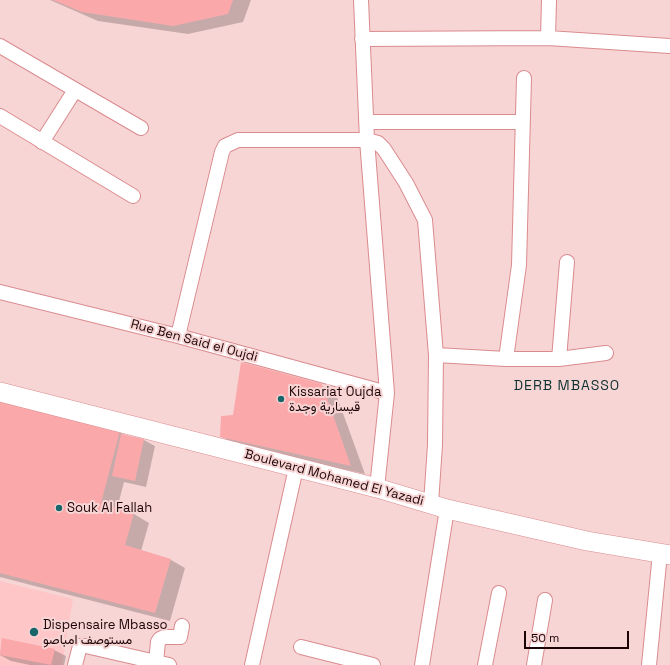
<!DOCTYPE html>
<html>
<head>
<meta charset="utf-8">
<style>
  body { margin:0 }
  #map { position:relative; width:670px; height:665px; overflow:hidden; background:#f8d5d5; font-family:"Space Grotesk",sans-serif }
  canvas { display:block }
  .scale { position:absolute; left:524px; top:631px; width:105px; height:18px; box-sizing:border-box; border:2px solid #1c0305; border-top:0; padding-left:5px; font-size:12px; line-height:14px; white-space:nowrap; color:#1c0305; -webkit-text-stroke:3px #f8d5d5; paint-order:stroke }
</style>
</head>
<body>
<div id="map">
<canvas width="670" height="665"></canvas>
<div class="scale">50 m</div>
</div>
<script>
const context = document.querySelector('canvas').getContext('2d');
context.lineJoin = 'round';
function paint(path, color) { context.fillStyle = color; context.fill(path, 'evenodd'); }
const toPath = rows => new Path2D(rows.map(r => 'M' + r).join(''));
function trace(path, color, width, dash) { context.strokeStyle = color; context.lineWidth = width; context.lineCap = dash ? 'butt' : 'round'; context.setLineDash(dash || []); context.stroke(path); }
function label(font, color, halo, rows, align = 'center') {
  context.font = font + ' "Space Grotesk",Vazirmatn,sans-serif'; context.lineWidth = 4; context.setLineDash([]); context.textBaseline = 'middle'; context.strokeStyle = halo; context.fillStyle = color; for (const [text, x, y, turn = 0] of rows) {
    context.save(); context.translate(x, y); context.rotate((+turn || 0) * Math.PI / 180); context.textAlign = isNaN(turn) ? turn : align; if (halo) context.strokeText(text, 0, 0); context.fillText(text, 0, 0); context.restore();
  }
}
paint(toPath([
  [0,581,73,599,62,665,0,665]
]), '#fec6c7');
paint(toPath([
  [50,0,251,0,243,22,188,34,98,21],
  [321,385,336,394,365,474,236,445,221,436,234,416],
  [0,401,119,432,126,436,144,440,155,446,146,487,124,482,117,509,134,514,149,523,141,551,171,560,185,568,170,621,0,577],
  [3,639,54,650,66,656,64,665,30,665,11,661,0,655]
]), '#0003');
paint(toPath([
  [53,0,233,0,228,14,173,26,82,12],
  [241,362,322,384,351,466,220,437,221,416,233,415],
  [0,400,120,431,101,503,134,513,125,545,171,559,155,613,0,573],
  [121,434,144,439,135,481,112,476],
  [2,638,55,649,51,665,0,655]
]), '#faa8aa');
const street = toPath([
  [361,0,367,140,387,393,377,488],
  [548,38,549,0],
  [362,39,548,38,670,46],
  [0,46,141,128],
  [0,116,133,196],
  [367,122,522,122],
  [42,142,75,90],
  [0,292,178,336,387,393],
  [178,336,222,152,225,146,238,140,367,140,378,143,384,149,406,183,425,220,436,355,435,445,431,503],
  [436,355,506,359,559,359,606,353],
  [506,359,519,265,524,78],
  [559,359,567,262],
  [301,647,373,665],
  [156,662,158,642,160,639,164,637,180,637,182,626],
  [75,665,80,646,86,646,169,665],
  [252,665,296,468],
  [422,665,447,509],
  [485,665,499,593],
  [534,665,545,600],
  [649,665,660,553]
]);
const secondary = toPath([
  [0,392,377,488,447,509,587,541,670,555]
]);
trace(street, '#da8b8e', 16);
trace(secondary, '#da8b8e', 20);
trace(street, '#fff', 14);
trace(secondary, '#fff', 19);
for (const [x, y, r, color] of [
  [281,399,4,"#186669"],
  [59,508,4,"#186669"],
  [34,632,5,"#186669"]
]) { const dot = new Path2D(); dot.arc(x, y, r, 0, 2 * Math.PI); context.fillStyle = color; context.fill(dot); trace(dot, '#f8d5d5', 1.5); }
label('13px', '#1c0305', '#f8d5d5', [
  ["Rue Ben Said el Oujdi",194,341,15],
  ["Boulevard Mohamed El Yazadi",334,478,15]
]);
label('13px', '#1c0305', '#f8d5d5', [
  ["Kissariat Oujda",289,392],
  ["قيسارية وجدة",289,407],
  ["Souk Al Fallah",67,508],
  ["Dispensaire Mbasso",43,625],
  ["مستوصف امباصو",43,640]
], 'left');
context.letterSpacing = '1px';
label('14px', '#0d3031', '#f8d5d5', [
  ["DERB MBASSO",567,386]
]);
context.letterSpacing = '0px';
</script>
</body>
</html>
